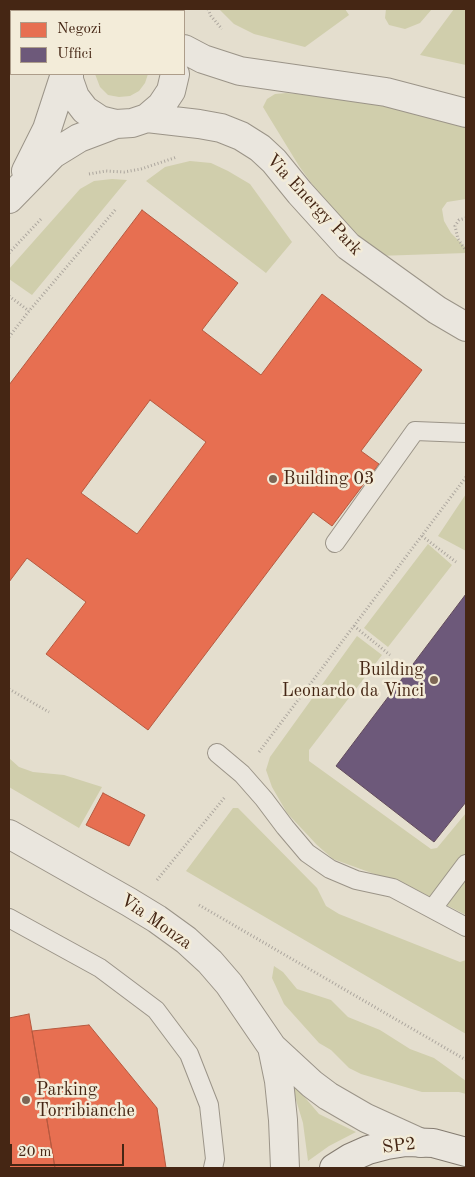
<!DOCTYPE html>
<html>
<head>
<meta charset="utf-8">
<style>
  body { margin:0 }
  #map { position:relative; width:475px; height:1177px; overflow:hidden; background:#e4dece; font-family:"Old Standard TT",serif }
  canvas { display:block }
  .frame { position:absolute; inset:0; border:10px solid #452614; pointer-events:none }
  .legend { position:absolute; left:10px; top:10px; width:175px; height:65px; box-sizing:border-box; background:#f3ecd9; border:1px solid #ad9d8a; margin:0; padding:6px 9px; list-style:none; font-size:15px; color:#452614 }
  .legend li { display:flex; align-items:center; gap:10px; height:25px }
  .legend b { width:25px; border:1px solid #ad9d8a }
  .scale { position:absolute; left:10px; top:1144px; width:114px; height:22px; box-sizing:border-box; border:2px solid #452614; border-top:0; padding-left:6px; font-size:15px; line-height:18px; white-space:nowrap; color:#452614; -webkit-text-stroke:4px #f3ecd9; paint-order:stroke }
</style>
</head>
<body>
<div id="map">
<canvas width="475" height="1177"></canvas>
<div class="frame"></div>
<ul class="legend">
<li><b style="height:14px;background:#e76f51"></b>Negozi</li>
<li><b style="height:14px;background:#6d597a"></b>Uffici</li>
</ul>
<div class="scale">20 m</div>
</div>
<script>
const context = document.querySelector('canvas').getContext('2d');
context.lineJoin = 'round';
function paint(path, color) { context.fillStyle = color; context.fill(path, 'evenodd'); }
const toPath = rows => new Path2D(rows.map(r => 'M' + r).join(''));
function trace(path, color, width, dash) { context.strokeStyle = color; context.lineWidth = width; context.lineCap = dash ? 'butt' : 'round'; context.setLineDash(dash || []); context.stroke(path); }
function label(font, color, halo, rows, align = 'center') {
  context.font = font + ' "Old Standard TT",serif'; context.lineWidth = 5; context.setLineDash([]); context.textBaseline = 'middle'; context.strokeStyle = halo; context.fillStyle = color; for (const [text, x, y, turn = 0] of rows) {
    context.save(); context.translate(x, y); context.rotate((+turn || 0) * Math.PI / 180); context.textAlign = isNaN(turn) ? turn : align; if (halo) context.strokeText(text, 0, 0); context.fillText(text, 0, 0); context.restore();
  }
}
paint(toPath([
  [219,9,345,9,349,15,305,47,254,34,234,24],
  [386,9,432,9,420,23,405,29,389,25,385,18],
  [454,9,466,9,466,65,420,55],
  [95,74,148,74,145,83,139,91,130,96,119,97,108,95,100,87],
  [286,93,399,103,466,119,466,199,447,202,442,209,444,221,451,233,466,248,466,253,377,256,335,216,299,166,269,117,263,107,267,99,275,94],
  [190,161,211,163,228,171,250,184,292,242,266,273,146,181,165,167],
  [112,179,127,180,32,295,9,279,9,269,80,189,94,181],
  [466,494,466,551,438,536],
  [428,544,452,565,388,647,364,628],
  [357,636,382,655,309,750,309,761,431,849,437,848,466,813,466,915,413,888,333,859,317,845,287,813,272,787,266,770,270,757],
  [9,758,19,767,33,772,64,775,102,787,79,828,9,787],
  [233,808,238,808,317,888,326,906,339,914,460,962,466,960,466,1034,186,871],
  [274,966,283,972,297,989,331,1000,348,1017,380,1030,410,1049,434,1058,466,1081,466,1094,459,1092,422,1092,361,1074,349,1068,331,1050,319,1043,284,1004,272,978],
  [290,1080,319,1114,356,1132,329,1146,308,1161,303,1123]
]), '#d0ceac');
const shops = toPath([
  [142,210,238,283,202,330,261,375,322,294,422,370,361,451,379,464,332,526,313,512,148,730,46,654,86,602,27,558,9,582,9,385,142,210],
  [150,400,206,442,137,534,81,493,150,400],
  [103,793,145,815,129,846,86,825,103,793],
  [29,1014,32,1031,55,1168,9,1168,9,1018,29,1014],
  [89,1025,157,1108,166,1168,55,1168,32,1031,89,1025]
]);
paint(shops, '#e76f51');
trace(shops, '#b6593f', 1);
const offices = toPath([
  [466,594,466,802,434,842,336,766,466,594]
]);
paint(offices, '#6d597a');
trace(offices, '#614a5b', 1);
const lane = toPath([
  [335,543,415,431,466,433],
  [217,753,242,774,264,799,285,827,307,853,330,869,356,880,393,888,466,927],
  [433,908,466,864],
  [9,918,100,968,156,1010,189,1054,209,1105,215,1159,213,1168]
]);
const street = toPath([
  [147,9,147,11],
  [110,11,110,9],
  [9,12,10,9],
  [184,49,203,59,240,71,386,92,466,113],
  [69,74,69,80,75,97,85,110,100,120,116,124,132,123,147,118,161,106,171,91,175,74],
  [147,118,199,124,221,128,241,136,260,148,274,161,300,193,348,246,437,310,466,327],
  [26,171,47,129,65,74],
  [9,199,53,154,79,138,116,124],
  [9,834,129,902,157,919,186,940,210,962,229,984,272,1047,312,1084,328,1096,366,1118,421,1143],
  [272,1047,279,1081,283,1120,285,1168]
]);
const secondary = toPath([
  [334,1168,350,1158,368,1150,387,1145,406,1142,433,1143,466,1152]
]);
trace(lane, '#9b9488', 20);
trace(street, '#9b9488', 30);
trace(secondary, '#847b70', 30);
trace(toPath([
  [208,9,211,16,222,29],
  [89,174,106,171,124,172,141,169,177,157],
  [466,218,459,220,455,226,458,239,466,251],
  [9,253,41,219],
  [9,296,29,311],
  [9,337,29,311,116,209],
  [422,536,456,562],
  [354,626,390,655],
  [9,689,49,712],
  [259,752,466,477],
  [157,880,225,797],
  [199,905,466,1060]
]), '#aca69e', 3, [1, 2.5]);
trace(lane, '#eae6de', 18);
trace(street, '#eae6de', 28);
trace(secondary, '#eae6de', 28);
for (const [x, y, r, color] of [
  [273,479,5,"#7d6655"],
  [434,680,5,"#7d6655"],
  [26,1100,5,"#7d6655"]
]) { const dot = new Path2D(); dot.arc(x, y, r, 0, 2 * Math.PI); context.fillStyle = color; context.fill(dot); trace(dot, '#f3ecd9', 2); }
label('18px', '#452614', '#f3ecd9', [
  ["Via Energy Park",314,205,47],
  ["Via Monza",156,922,35],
  ["SP2",399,1146,-7]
]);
label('18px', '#452614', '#f3ecd9', [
  ["Building 03",283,479],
  ["Building",424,670,"right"],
  ["Leonardo da Vinci",424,691,"right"],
  ["Parking",36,1090],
  ["Torribianche",36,1111]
], 'left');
</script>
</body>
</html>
